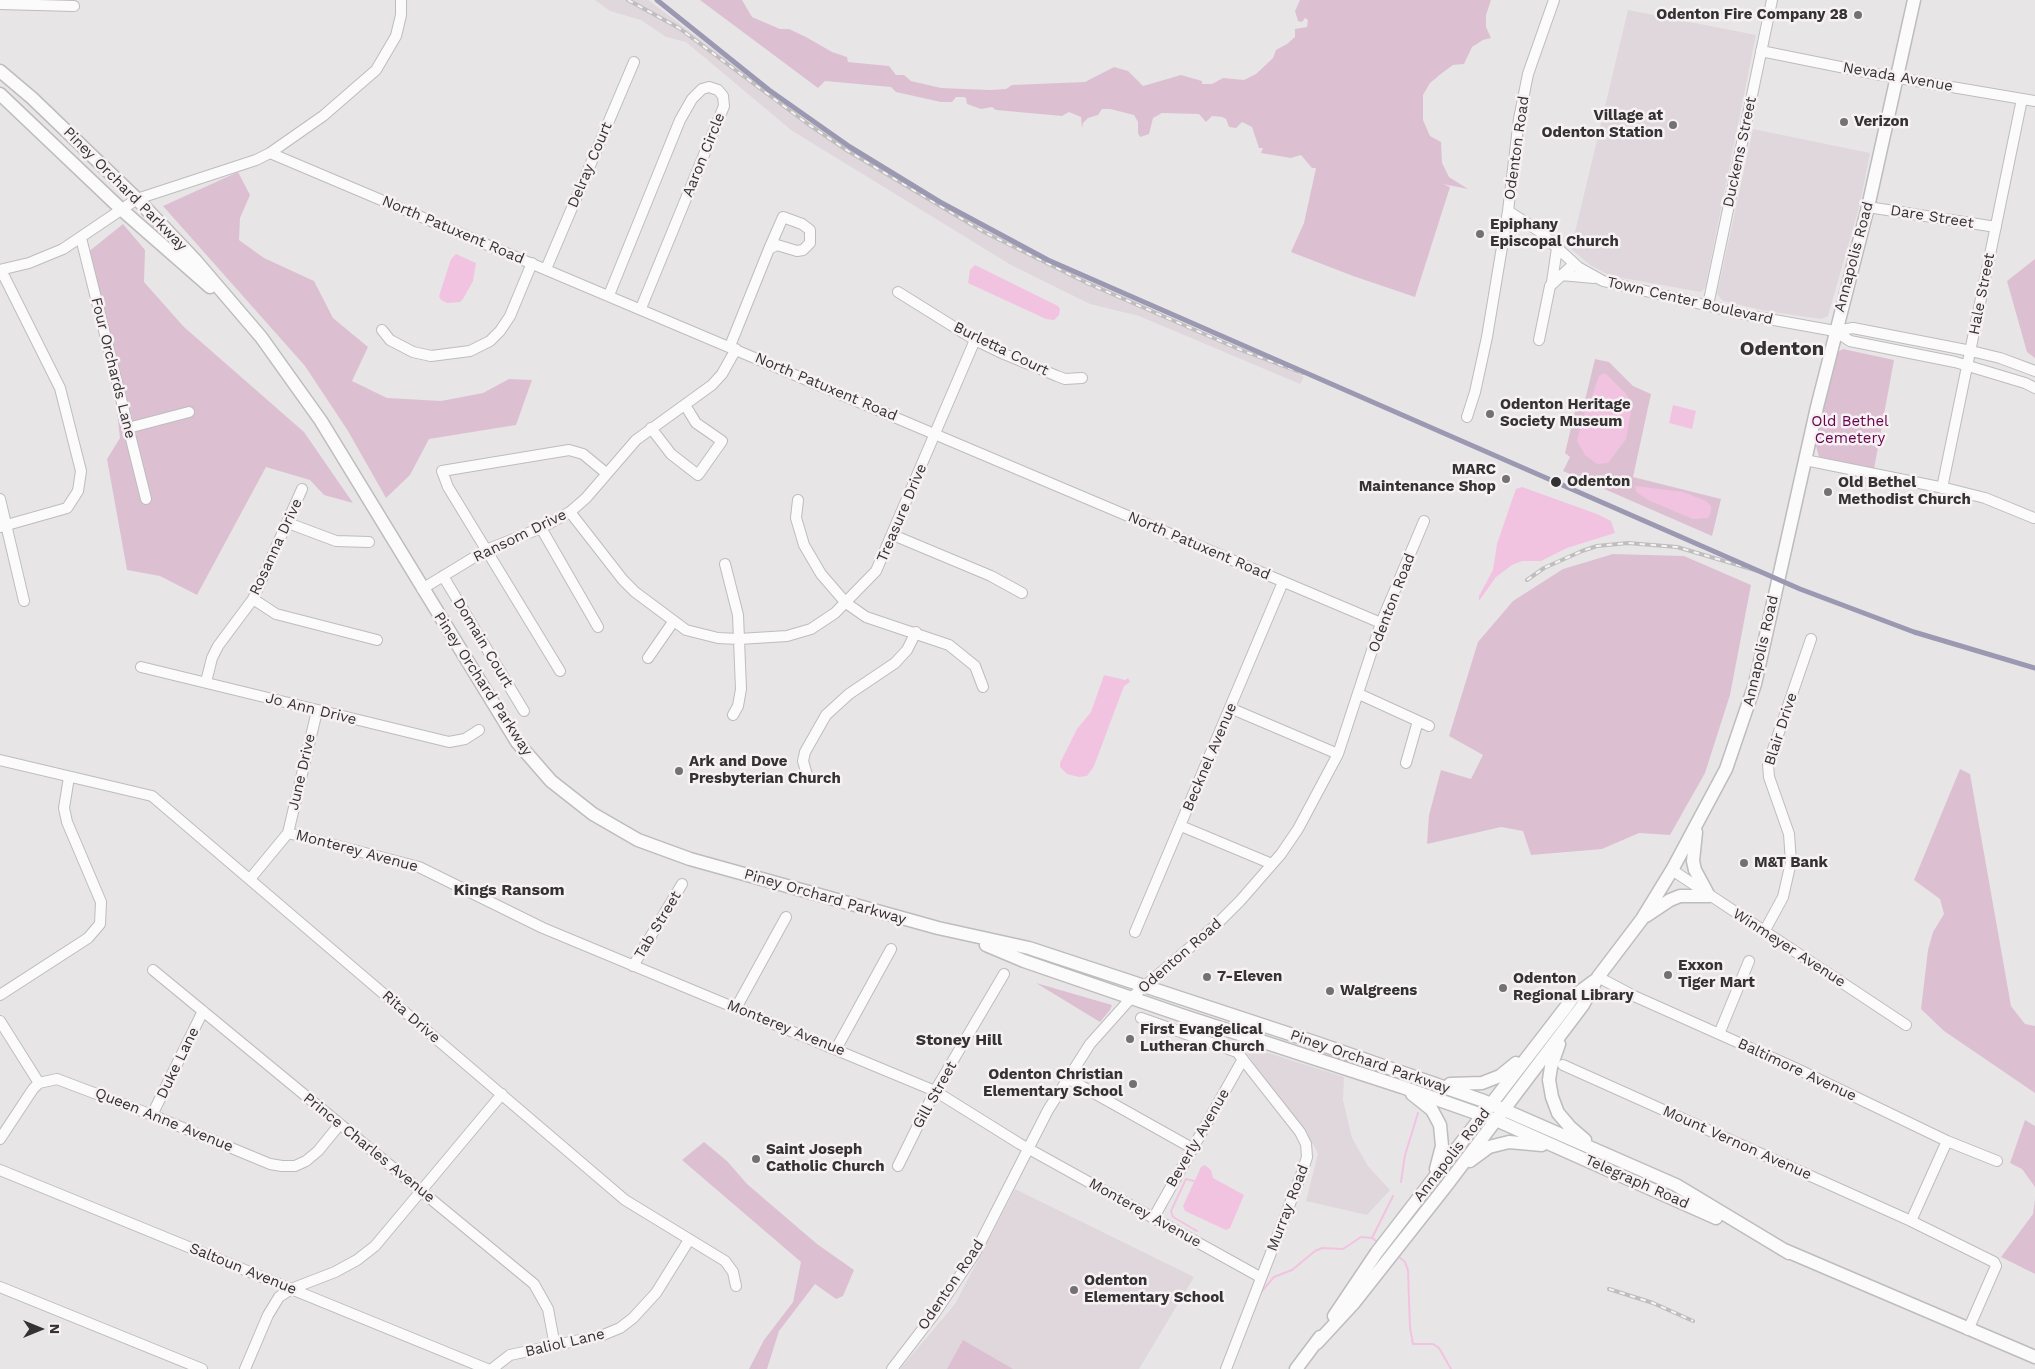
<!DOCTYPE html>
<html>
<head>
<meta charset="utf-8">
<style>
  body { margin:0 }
  #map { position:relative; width:2035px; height:1369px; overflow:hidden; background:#e8e5e7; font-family:"Work Sans",sans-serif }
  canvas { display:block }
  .north { position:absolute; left:15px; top:1304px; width:50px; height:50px; -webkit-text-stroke:4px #f7f1f4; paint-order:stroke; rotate:90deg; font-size:14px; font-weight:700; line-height:20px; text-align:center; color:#343233 }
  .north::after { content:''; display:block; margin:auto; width:18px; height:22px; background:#343233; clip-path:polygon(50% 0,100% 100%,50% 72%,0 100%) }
</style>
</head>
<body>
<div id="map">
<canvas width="2035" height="1369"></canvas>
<div class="north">N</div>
</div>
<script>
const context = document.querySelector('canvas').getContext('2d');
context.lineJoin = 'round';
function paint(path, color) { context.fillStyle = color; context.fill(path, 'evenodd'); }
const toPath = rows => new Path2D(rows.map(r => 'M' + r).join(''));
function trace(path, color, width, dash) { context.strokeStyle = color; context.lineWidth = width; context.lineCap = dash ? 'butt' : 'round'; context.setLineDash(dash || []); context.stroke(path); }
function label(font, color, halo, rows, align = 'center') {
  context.font = font + ' "Work Sans",sans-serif'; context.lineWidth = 5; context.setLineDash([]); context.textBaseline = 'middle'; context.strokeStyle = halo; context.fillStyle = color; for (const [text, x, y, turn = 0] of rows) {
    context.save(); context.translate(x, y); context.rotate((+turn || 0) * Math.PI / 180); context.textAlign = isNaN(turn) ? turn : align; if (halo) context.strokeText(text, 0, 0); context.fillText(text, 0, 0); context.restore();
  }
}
paint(toPath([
  [595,0,648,0,810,122,998,236,1119,294,1304,377,1300,384,1139,316,1090,304,1011,265,791,130,686,42,666,37,641,20,610,11],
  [1628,10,1756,35,1705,288,1701,292,1611,276,1590,265,1571,249],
  [1753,129,1870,153,1860,204,1828,316,1821,319,1766,311,1723,301,1717,294],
  [1240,1044,1344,1077,1343,1100,1352,1138,1368,1166,1390,1190,1367,1215,1306,1201,1318,1154,1315,1147],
  [1015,1189,1194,1277,1139,1369,900,1369,955,1304]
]), '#dfd7dc');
paint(toPath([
  [700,0,742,0,752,17,780,29,789,29,806,37,832,52,847,57,848,62,889,66,896,75,904,75,911,81,941,88,990,90,1006,89,1012,85,1085,82,1114,67,1128,71,1143,86,1181,75,1202,81,1202,84,1212,84,1223,78,1244,80,1256,74,1273,58,1276,50,1287,44,1295,37,1295,29,1307,27,1308,20,1305,18,1302,22,1298,21,1295,11,1300,0,1491,0,1486,15,1486,27,1491,38,1483,40,1472,47,1464,64,1453,65,1442,73,1430,83,1423,95,1423,120,1430,136,1441,142,1442,163,1449,177,1468,189,1443,184,1450,187,1415,297,1353,276,1291,252,1304,223,1316,168,1312,168,1301,155,1291,158,1261,153,1263,148,1259,148,1252,127,1242,122,1236,128,1229,127,1226,119,1222,117,1212,116,1206,122,1199,114,1162,113,1153,118,1149,134,1140,137,1138,133,1138,122,1134,115,1110,109,1102,109,1098,115,1088,118,1083,123,1082,128,1081,117,1069,112,1062,116,996,110,992,107,981,109,967,104,966,98,963,97,956,97,952,102,941,102,896,92,891,87,825,81,818,88],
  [238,172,250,195,240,218,239,240,264,258,314,281,333,318,368,347,352,381,387,398,441,401,483,393,509,379,532,380,516,425,429,439,410,475,386,498,348,431,305,366,163,206],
  [123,224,145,250,144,282,184,327,304,432,353,503,324,495,310,480,266,467,197,595,160,576,127,570,107,459,120,438,110,348,87,253],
  [2035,259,2035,358,2027,352,2007,281],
  [1843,349,1894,360,1874,469,1828,462,1819,457,1816,446,1820,425,1836,353],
  [1595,359,1609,362,1633,386,1651,394,1633,477,1721,499,1712,536,1563,471,1570,457,1565,453,1577,403,1584,404],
  [1613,554,1684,556,1751,585,1730,695,1705,773,1670,835,1639,833,1602,849,1531,855,1523,831,1501,827,1427,844,1429,815,1441,770,1471,779,1483,755,1449,736,1478,642,1513,601,1563,569],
  [1960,769,1970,774,2011,1006,2025,1024,2035,1026,2035,1093,1944,1031,1921,1009,1928,950,1933,932,1944,914,1940,899,1914,880],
  [1036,983,1112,1005,1110,1010,1100,1022],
  [2025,1120,2035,1126,2035,1187,2022,1169,2010,1163],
  [704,1142,727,1161,747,1184,817,1244,854,1270,843,1296,836,1299,815,1284,779,1331,767,1369,749,1369,764,1340,793,1302,801,1262,682,1160],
  [2035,1199,2035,1274,2001,1257,2033,1214],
  [963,1340,1013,1369,947,1369]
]), '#dcc0d2');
paint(toPath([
  [456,254,476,263,473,281,463,299,460,302,447,303,441,300,439,296,451,259],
  [975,265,1058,306,1060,309,1059,315,1054,320,1046,319,968,283,970,270],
  [1605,373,1626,394,1632,406,1626,439,1608,463,1597,464,1585,455,1577,441,1585,411,1589,405,1599,376],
  [1673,405,1696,411,1692,429,1669,423],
  [1635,486,1683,492,1706,501,1711,506,1711,512,1708,518,1693,519,1648,500,1636,492],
  [1522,487,1597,514,1611,521,1615,533,1567,548,1541,561,1522,561,1512,565,1496,577,1479,601,1479,596,1493,570,1497,544,1512,500,1516,489],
  [1104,675,1125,680,1128,678,1130,682,1124,686,1094,766,1087,776,1079,777,1067,774,1060,767,1060,763,1077,729,1091,712],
  [1205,1165,1211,1170,1213,1178,1244,1195,1230,1228,1226,1230,1185,1211,1183,1206,1201,1167]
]), '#f2c3e0');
trace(toPath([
  [1194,1181,1186,1179,1171,1211,1173,1217,1197,1231],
  [1401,1182,1405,1155,1418,1113],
  [1372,1238,1393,1196],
  [1399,1257,1405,1262,1408,1270,1410,1328,1413,1344,1433,1344,1439,1348,1451,1369],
  [1261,1292,1274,1277,1292,1270,1315,1251,1322,1248,1343,1249,1361,1237,1372,1238,1376,1241]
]), '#f2c3e0', 2);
const minor = toPath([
  [0,4,74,6],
  [1761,51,1875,74,2035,101],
  [270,153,1381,623],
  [1868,207,1996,227],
  [1508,211,1539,231,1578,267,1603,281,1752,316,1835,331,1853,328,1971,351,2000,358,2035,371],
  [81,238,146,499],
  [546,269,634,62],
  [0,270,29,263,63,249,137,199,256,160,270,153,323,116,376,70,396,36,401,15,401,0],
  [1561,275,1594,278],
  [1552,282,1557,248],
  [898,292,975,340,1004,354,1057,376,1065,379,1082,378],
  [609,295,680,120,692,99,702,89,709,87,718,90,723,96,724,106,641,308],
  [1708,305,1772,0],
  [382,330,390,340,413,352,431,356,470,351,490,341,500,331,510,316,532,263],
  [1835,331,1850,341,1955,362,2025,383,2035,388],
  [1539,340,1550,286,1574,264],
  [730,346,769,249,777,245,797,251,803,250,810,243,810,230,802,224,783,217,769,249],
  [1467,417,1475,392,1487,337,1508,211,1519,119,1528,74,1554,0],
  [128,428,189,412],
  [651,428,671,454,698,475,722,441,696,423,685,405],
  [1805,460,1949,489,1985,498,2034,518],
  [1942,488,2022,99],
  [0,499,24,601],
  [798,500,796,518,804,545,821,574,846,603,866,617,949,645,975,666,983,687],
  [570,512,623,580,635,592,686,630,718,638,739,639,787,636,811,629,835,613,876,571,975,340],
  [288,523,336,541,369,542],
  [0,527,67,508,78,491,81,471,60,388,1,270],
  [541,528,598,627],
  [893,535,991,576,1022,593],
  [725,564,738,615,741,689,738,706,733,715],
  [443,576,524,711],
  [422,589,486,550,541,528,570,512,586,498,636,440,712,385,722,374,736,349],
  [253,599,276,614,377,640],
  [648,658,673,622],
  [141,667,449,742,465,739,479,730],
  [560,671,448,487,442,471,569,450,583,454,606,473],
  [206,682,212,658,218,646,253,599,302,489],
  [1359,694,1429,726],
  [1230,708,1338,754],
  [0,760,152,796,625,1200,725,1261,733,1272,736,1286],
  [1406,763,1418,721],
  [807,775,803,761,805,752,826,715,849,694,895,663,907,650,916,632],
  [1181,826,1272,864],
  [288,833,419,867,543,928,935,1091,1020,1144,1260,1277],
  [1672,870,1906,1025],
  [250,879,288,833,317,711],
  [1135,932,1283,582],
  [1764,932,1783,897,1791,862,1789,834,1769,777,1768,764,1811,639],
  [633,966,682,884],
  [153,970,534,1284,548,1309,555,1346],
  [1598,977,1634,996,1793,1067,1947,1141,1997,1161],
  [0,995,88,938,100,924,101,902,67,822,64,808,69,777],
  [736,1008,786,917],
  [1141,1018,1237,1052,1300,1132,1306,1144,1307,1157,1303,1170,1226,1369],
  [0,1021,39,1083],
  [1719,1034,1749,961],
  [836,1049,891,949],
  [1563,1065,1911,1221,1994,1262,1996,1266,1968,1330],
  [1067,1078,1192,1148],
  [152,1115,203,1011],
  [0,1139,33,1089,39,1083,57,1079,152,1115,270,1164,282,1166,295,1166,306,1161,318,1151,340,1124],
  [898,1166,935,1091,1004,974],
  [0,1170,487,1369],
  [1154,1217,1243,1059],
  [1911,1221,1947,1141],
  [0,1287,202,1369],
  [245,1369,268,1315,279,1297,291,1289,335,1272,357,1260,375,1246,502,1094],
  [492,1369,510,1355,603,1335,620,1328,633,1318,656,1293,689,1240],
  [892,1369,935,1313,975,1253,1048,1110,1090,1044,1132,997,1215,926,1240,901,1281,854,1298,829,1338,754,1381,623,1424,521]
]);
const major = toPath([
  [0,71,32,98,137,199,196,261,261,337,321,421,517,742,551,781,593,814,638,840,690,859,938,928,1029,948,1317,1043,1484,1101,1676,1185,1789,1253],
  [0,94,121,209,210,287],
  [1696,832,1693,861,1695,870,1709,896],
  [1646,916,1670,900,1680,896,1709,896],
  [986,945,1024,961,1181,1015,1402,1087,1496,1120,1716,1218],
  [1559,1044,1551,1067,1549,1080,1552,1097,1558,1113,1570,1127,1585,1140],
  [1450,1084,1482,1083,1500,1076,1516,1063],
  [1412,1094,1432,1110,1440,1125,1442,1146,1436,1169],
  [1470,1161,1489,1147,1509,1142,1542,1145],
  [1782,1249,2035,1357],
  [1334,1316,1377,1252,1566,1007,1574,996,1594,981],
  [1317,1343,1353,1304,1446,1186,1583,1005,1598,977,1642,919,1672,870,1726,769,1755,684,1817,407,1868,207,1914,0],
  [1296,1369,1320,1337]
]);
trace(minor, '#bebcbd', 12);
trace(major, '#bebcbd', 15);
trace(minor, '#fcfbfb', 10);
trace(major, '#fcfbfb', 12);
const rail = toPath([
  [628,0,679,28,808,124,848,151,984,232,1087,283,1241,350,1302,373],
  [1527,580,1544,568,1582,551,1597,546,1628,543,1677,547,1758,571],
  [1609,1289,1653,1303,1693,1321]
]);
trace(rail, '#bfbebe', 4);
trace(rail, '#f7f1f4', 2, [5.5]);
trace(toPath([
  [657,0,769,90,850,147,940,202,1048,260,1800,589,1914,632,2035,668]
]), '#9b98b2', 5);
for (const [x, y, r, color] of [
  [1858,15,5,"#737172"],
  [1844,122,5,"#737172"],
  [1673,125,5,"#737172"],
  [1480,234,5,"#737172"],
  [1490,414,5,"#737172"],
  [1506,479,5,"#737172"],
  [1556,482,6,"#343233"],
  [1828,492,5,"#737172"],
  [679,771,5,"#737172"],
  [1744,863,5,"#737172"],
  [1668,975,5,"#737172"],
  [1207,977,5,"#737172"],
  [1503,988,5,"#737172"],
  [1330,991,5,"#737172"],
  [1130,1039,5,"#737172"],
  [1133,1084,5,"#737172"],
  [756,1159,5,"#737172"],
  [1074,1290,5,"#737172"]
]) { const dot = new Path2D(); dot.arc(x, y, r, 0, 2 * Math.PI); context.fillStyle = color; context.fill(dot); trace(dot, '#f7f1f4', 2); }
label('bold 15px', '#343233', '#f7f1f4', [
  ["Odenton Fire Company 28",1848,15,"right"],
  ["Village at",1663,116,"right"],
  ["Odenton Station",1663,133,"right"],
  ["Verizon",1854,122],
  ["Epiphany",1490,225],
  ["Episcopal Church",1490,242],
  ["Odenton Heritage",1500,405],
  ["Society Museum",1500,422],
  ["MARC",1496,470,"right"],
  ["Maintenance Shop",1496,487,"right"],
  ["Old Bethel",1838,483],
  ["Methodist Church",1838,500],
  ["Ark and Dove",689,762],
  ["Presbyterian Church",689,779],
  ["M&T Bank",1754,863],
  ["Exxon",1678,966],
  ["Tiger Mart",1678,983],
  ["7-Eleven",1217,977],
  ["Odenton",1513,979],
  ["Regional Library",1513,996],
  ["Walgreens",1340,991],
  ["First Evangelical",1140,1030],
  ["Lutheran Church",1140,1047],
  ["Odenton Christian",1123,1075,"right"],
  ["Elementary School",1123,1092,"right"],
  ["Saint Joseph",766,1150],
  ["Catholic Church",766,1167],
  ["Odenton",1084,1281],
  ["Elementary School",1084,1298]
], 'left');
label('15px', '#343233', '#f7f1f4', [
  ["Nevada Avenue",1898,77,10],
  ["Odenton Road",1517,148,-82],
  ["Duckens Street",1740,152,-78],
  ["Aaron Circle",704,155,-68],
  ["Delray Court",590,165,-67],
  ["Piney Orchard Parkway",125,189,45],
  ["Dare Street",1932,217,9],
  ["North Patuxent Road",453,230,23],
  ["Annapolis Road",1854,257,-75],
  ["Hale Street",1982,294,-79],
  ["Town Center Boulevard",1690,301,13],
  ["Burletta Court",1001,349,26],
  ["Four Orchards Lane",113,368,76],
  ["North Patuxent Road",826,387,23],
  ["Treasure Drive",902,513,-67],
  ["Ransom Drive",520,536,-26],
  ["North Patuxent Road",1199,546,23],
  ["Rosanna Drive",276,547,-65],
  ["Odenton Road",1392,603,-69],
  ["Domain Court",483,643,59],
  ["Annapolis Road",1761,651,-77],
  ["Piney Orchard Parkway",483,684,57],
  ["Jo Ann Drive",311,709,14],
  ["Blair Drive",1781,729,-72],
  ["Becknel Avenue",1210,757,-67],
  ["June Drive",302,772,-77],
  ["Monterey Avenue",357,851,15],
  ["Piney Orchard Parkway",825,897,16],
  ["Tab Street",658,925,-59],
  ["Winmeyer Avenue",1789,948,33],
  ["Odenton Road",1180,956,-41],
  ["Rita Drive",411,1017,41],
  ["Monterey Avenue",786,1028,22],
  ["Piney Orchard Parkway",1370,1062,19],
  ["Duke Lane",178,1063,-64],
  ["Baltimore Avenue",1797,1070,25],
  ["Gill Street",935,1095,-61],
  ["Queen Anne Avenue",164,1120,22],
  ["Beverly Avenue",1198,1138,-60],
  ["Mount Vernon Avenue",1737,1143,24],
  ["Prince Charles Avenue",369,1148,39],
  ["Annapolis Road",1452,1155,-52],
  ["Telegraph Road",1637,1182,24],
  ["Murray Road",1288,1208,-69],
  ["Monterey Avenue",1145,1213,29],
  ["Saltoun Avenue",243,1269,22],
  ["Odenton Road",951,1285,-56],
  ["Baliol Lane",565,1343,-13]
]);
label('15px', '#66044d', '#f7f1f4', [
  ["Old Bethel",1850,422],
  ["Cemetery",1850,439]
]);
label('bold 15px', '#343233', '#f7f1f4', [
  ["Odenton",1567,482]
], 'left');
label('bold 16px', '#343233', '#f7f1f4', [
  ["Kings Ransom",509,890],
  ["Stoney Hill",959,1040]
]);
label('bold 20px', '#343233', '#f7f1f4', [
  ["Odenton",1782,349]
]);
</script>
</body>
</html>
